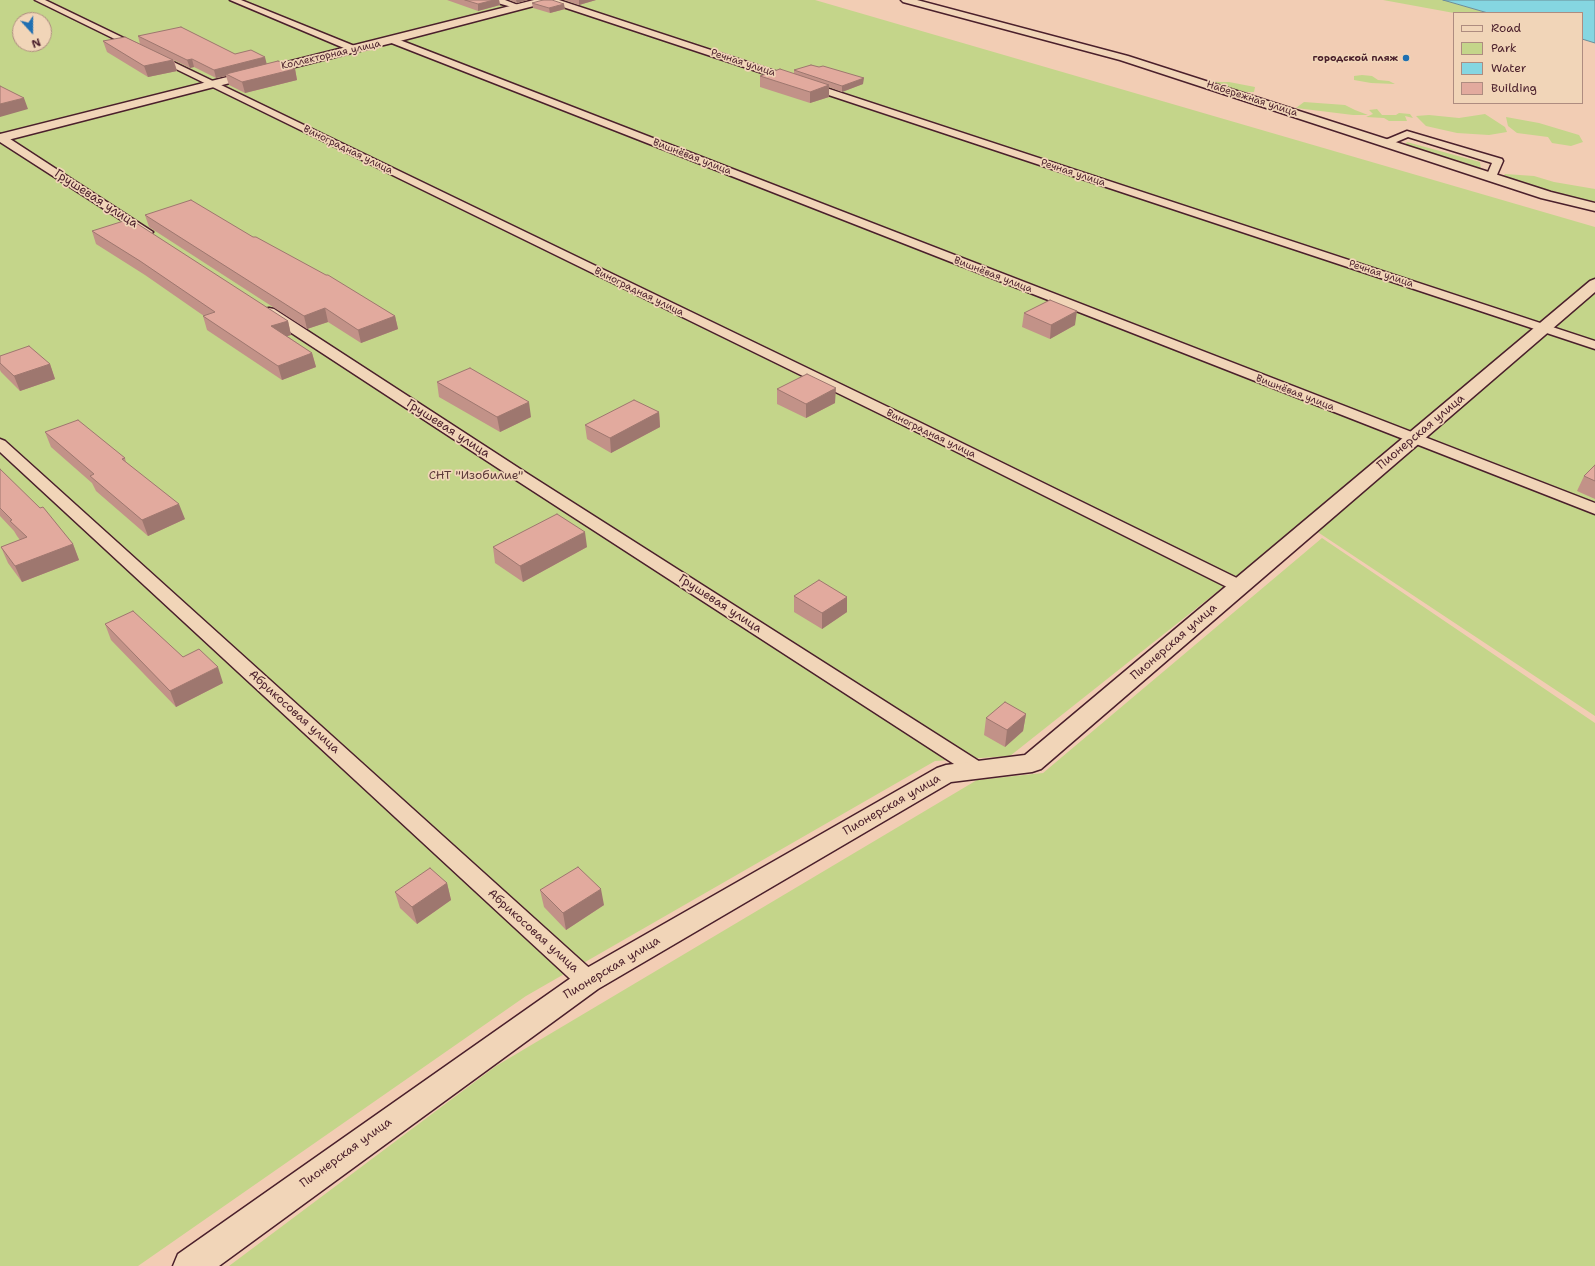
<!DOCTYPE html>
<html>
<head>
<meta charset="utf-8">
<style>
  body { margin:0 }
  #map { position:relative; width:1595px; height:1266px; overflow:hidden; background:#f2cdb4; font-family:"Shantell Sans",sans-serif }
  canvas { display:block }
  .legend { position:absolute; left:1453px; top:12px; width:130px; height:92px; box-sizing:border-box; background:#f1d5b8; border:1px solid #ae8c80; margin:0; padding:5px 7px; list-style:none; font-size:12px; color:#4a1f2b }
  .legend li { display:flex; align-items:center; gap:8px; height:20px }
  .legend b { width:20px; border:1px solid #ae8c80 }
  .north { position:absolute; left:12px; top:12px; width:40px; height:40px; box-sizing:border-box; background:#f1d5b8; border:1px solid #ae8c80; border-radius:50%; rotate:159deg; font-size:11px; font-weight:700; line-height:16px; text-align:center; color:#4a1f2b }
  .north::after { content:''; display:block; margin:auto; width:14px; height:18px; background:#1f6fb2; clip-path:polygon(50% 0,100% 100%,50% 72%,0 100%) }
</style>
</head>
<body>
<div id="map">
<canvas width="1595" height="1266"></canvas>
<ul class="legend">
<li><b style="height:5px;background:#f1d5b8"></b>Road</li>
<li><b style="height:11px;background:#c4d58a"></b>Park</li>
<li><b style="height:11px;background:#85d6e1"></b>Water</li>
<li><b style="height:11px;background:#e2aa9e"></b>Building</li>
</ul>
<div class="north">N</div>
</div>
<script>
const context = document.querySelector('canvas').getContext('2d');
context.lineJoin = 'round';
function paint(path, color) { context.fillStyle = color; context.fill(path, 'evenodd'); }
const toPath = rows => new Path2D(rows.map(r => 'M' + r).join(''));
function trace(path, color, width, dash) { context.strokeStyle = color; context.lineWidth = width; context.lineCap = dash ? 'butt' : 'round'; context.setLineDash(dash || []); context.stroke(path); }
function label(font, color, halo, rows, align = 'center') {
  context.font = font + ' "Shantell Sans",sans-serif'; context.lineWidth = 3.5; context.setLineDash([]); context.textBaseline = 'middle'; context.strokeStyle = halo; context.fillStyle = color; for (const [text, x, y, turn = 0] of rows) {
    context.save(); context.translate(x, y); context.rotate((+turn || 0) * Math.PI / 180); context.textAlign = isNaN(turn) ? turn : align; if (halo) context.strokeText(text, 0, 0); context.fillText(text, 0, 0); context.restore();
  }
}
paint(toPath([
  [0,0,815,0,1595,227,1595,716,1304,523,1010,756,935,761,526,996,138,1266,0,1266],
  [20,20,44,20,44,44,20,44],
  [1383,0,1443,0,1488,13,1454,13],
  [1362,75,1372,76,1378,80,1389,81,1395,84,1371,83,1354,80,1354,76],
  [1196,79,1219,82,1229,82,1255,87,1254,92,1237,92],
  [1304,102,1345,105,1355,110,1368,115,1353,115,1296,108],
  [1377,109,1382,115,1396,115,1399,113,1410,114,1413,118,1405,116,1407,121,1389,121,1384,118,1366,117,1373,114,1369,110],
  [1485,114,1505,127,1507,132,1489,135,1457,133,1426,126,1416,116,1429,115,1459,118],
  [1506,117,1539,123,1579,135,1583,142,1571,146,1552,143,1548,137,1517,133,1508,126],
  [1407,142,1480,162,1481,171,1404,146],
  [1505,174,1534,176,1554,182,1595,189,1595,204,1550,194,1502,178],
  [1322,538,1595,723,1595,1266,229,1266,496,1066,977,780,1043,773]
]), '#c4d58a');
const water = toPath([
  [1443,0,1595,0,1595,43,1582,39,1582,13,1488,13,1443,0]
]);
paint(water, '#85d6e1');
trace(water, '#6d8d98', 1);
const lane = toPath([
  [35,0,45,0,917,421,1245,582,1248,586,1245,590,1239,591,1233,590,907,427,35,0],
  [230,0,241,0,357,47,358,49,354,52,351,51,230,0],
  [493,0,505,0,523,7,519,9,494,2,493,0],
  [547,0,559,0,1595,341,1595,349,548,2,547,0],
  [392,37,1595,503,1595,514,389,42,388,40,389,38,392,37],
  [1407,131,1502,159,1503,161,1496,177,1491,180,1486,177,1492,163,1408,137,1387,146,1382,143,1383,141,1407,131],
  [0,134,4,135,153,232,151,234,143,234,0,142,0,134],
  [269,308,274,309,528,474,985,765,988,770,985,775,978,777,971,775,516,480,264,315,263,312,264,309,269,308],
  [0,439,5,441,596,974,600,981,596,988,588,991,580,988,0,452,0,439]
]);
const street = toPath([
  [534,0,551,0,549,2,396,42,214,87,0,142,0,134,534,0],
  [901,0,917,0,1128,56,1551,192,1595,203,1595,211,1541,198,1120,60,903,2,901,0],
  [1595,279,1595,292,1041,769,1032,772,951,782,598,989,219,1266,173,1266,178,1254,578,973,937,768,946,765,1025,755,1590,281,1595,279]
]);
trace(lane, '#4a1f2b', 3);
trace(street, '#4a1f2b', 3);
paint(lane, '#f1d5b8');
paint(street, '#f1d5b8');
paint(toPath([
  [447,0,499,0,500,5,478,11],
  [509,0,528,0,517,3],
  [564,0,596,0,579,5],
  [532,3,565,9,550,13,533,8],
  [138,36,235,54,267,64,295,69,297,80,245,93,229,85,226,76,216,78,194,67,190,68,174,60,177,71,148,77,107,52,103,41,140,44],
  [794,70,863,84,842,92,829,87,829,97,810,103,760,87,760,76,794,74],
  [145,215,253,237,395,316,398,329,361,343,328,322,307,329,149,227],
  [92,231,288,321,291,335,287,336,312,353,316,367,282,380,207,330,203,316,204,316,145,275,96,244],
  [1024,313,1075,325,1050,339,1022,327],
  [0,356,50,364,55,379,20,391,1,372,0,370],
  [437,382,531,417,500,432,439,397],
  [777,389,835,403,806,418,777,404],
  [659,412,660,427,611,453,587,439,585,425],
  [45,432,125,458,126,462,185,519,148,536,96,491,92,483,51,447],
  [1595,465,1595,499,1577,491,1584,476],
  [0,469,73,544,79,560,22,582,8,563,1,547,20,540,17,536,14,531,0,516],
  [493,547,587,547,523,582,495,563],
  [794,596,847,597,847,612,822,629,794,612],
  [105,624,223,683,176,707,111,640],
  [1026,714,1023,731,1005,747,984,735,986,718],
  [447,883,451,900,417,924,400,908,395,892],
  [540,890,604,905,566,930,544,907]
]), '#c29288');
paint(toPath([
  [494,0,499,0,500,5,478,11,478,4],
  [516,0,528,0,517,3],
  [579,0,596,0,579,5],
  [564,4,565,9,550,13,549,8],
  [265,57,267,65,226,74,226,76,216,78,214,70],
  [192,59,194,67,190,68,187,60],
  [173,60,177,71,148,77,144,66],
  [295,69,297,80,245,93,242,82],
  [864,78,863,84,842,92,842,86],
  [829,85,829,97,810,103,810,92],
  [24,98,28,109,0,117,0,104],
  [325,308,328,322,307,329,304,316],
  [1077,311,1075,325,1050,339,1051,325],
  [395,316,398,329,361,343,358,330],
  [288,321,291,335,275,340,271,326],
  [312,353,316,367,282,380,278,366],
  [50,364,55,379,20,391,14,376],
  [836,388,835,403,806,418,806,404],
  [529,402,531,417,500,432,497,417],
  [659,412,660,427,611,453,610,438],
  [179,504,185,519,148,536,142,520],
  [585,532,587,547,523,582,520,566],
  [73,544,79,560,22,582,15,566],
  [847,597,847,612,822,629,822,613],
  [218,667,223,683,176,707,170,691],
  [1026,714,1023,731,1005,747,1007,730],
  [447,883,451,900,417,924,412,907],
  [601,889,604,905,566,930,563,913]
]), '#9e776f');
const building = toPath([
  [465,0,494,0,478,4,465,0],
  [543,0,552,0,564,4,549,8,532,3,543,0],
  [181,27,235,54,251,50,265,57,214,70,192,59,187,60,138,36,181,27],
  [125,37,173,60,144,66,103,41,125,37],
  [278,61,295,69,242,82,226,74,278,61],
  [811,65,819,67,823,66,864,78,842,86,794,70,811,65],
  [780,69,829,85,810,92,760,76,780,69],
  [0,86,24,98,0,104,0,86],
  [191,200,253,237,256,237,326,275,328,275,395,316,358,330,325,308,304,316,145,215,191,200],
  [130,219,288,321,271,326,312,353,278,366,203,316,215,312,140,261,92,231,130,219],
  [1050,300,1077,311,1051,325,1024,313,1050,300],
  [29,346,50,364,14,376,0,363,0,356,29,346],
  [470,368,529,402,497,417,437,382,470,368],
  [807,374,836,388,806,404,777,389,807,374],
  [634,400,659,412,610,438,585,425,634,400],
  [78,420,125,458,122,459,179,504,142,520,90,476,94,474,45,432,78,420],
  [1595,465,1595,481,1584,476,1595,465],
  [0,469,40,508,43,507,73,544,15,566,1,547,27,537,10,521,12,520,0,508,0,469],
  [557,514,585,532,520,566,493,547,557,514],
  [819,580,847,597,822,613,794,596,819,580],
  [133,611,183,657,199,649,218,667,170,691,105,624,133,611],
  [1005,702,1026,714,1007,730,986,718,1005,702],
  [578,867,601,889,563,913,540,890,578,867],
  [430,868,447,883,412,907,395,892,430,868]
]);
paint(building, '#e2aa9e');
trace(building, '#9e776f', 1);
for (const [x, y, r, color] of [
  [1406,58,4,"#1f6fb2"]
]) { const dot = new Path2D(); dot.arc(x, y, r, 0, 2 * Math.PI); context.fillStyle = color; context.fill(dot); trace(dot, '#f1d5b8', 1.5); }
label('10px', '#4a1f2b', '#f1d5b8', [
  ["Коллекторная улица",331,55,-13],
  ["Речная улица",743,63,18],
  ["Набережная улица",1252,99,18],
  ["Виноградная улица",348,150,26],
  ["Вишнёвая улица",692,157,21],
  ["Речная улица",1073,173,18],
  ["Речная улица",1381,274,18],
  ["Вишнёвая улица",993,275,21],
  ["Виноградная улица",639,292,26],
  ["Вишнёвая улица",1295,393,21],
  ["Виноградная улица",931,434,26]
]);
label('bold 10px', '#4a1f2b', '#f1d5b8', [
  ["городской пляж",1398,58]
], 'right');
label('12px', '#4a1f2b', '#f1d5b8', [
  ["Грушевая улица",96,199,33],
  ["Грушевая улица",448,429,33],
  ["Пионерская улица",1421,432,-40],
  ["Грушевая улица",720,604,33],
  ["Пионерская улица",1174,642,-41],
  ["Абрикосовая улица",294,712,42],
  ["Пионерская улица",892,805,-30],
  ["Абрикосовая улица",533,931,42],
  ["Пионерская улица",612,968,-31],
  ["Пионерская улица",346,1153,-36]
]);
label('12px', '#5c3a39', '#f1d5b8', [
  ["СНТ \"Изобилие\"",476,476]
]);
</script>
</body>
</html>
